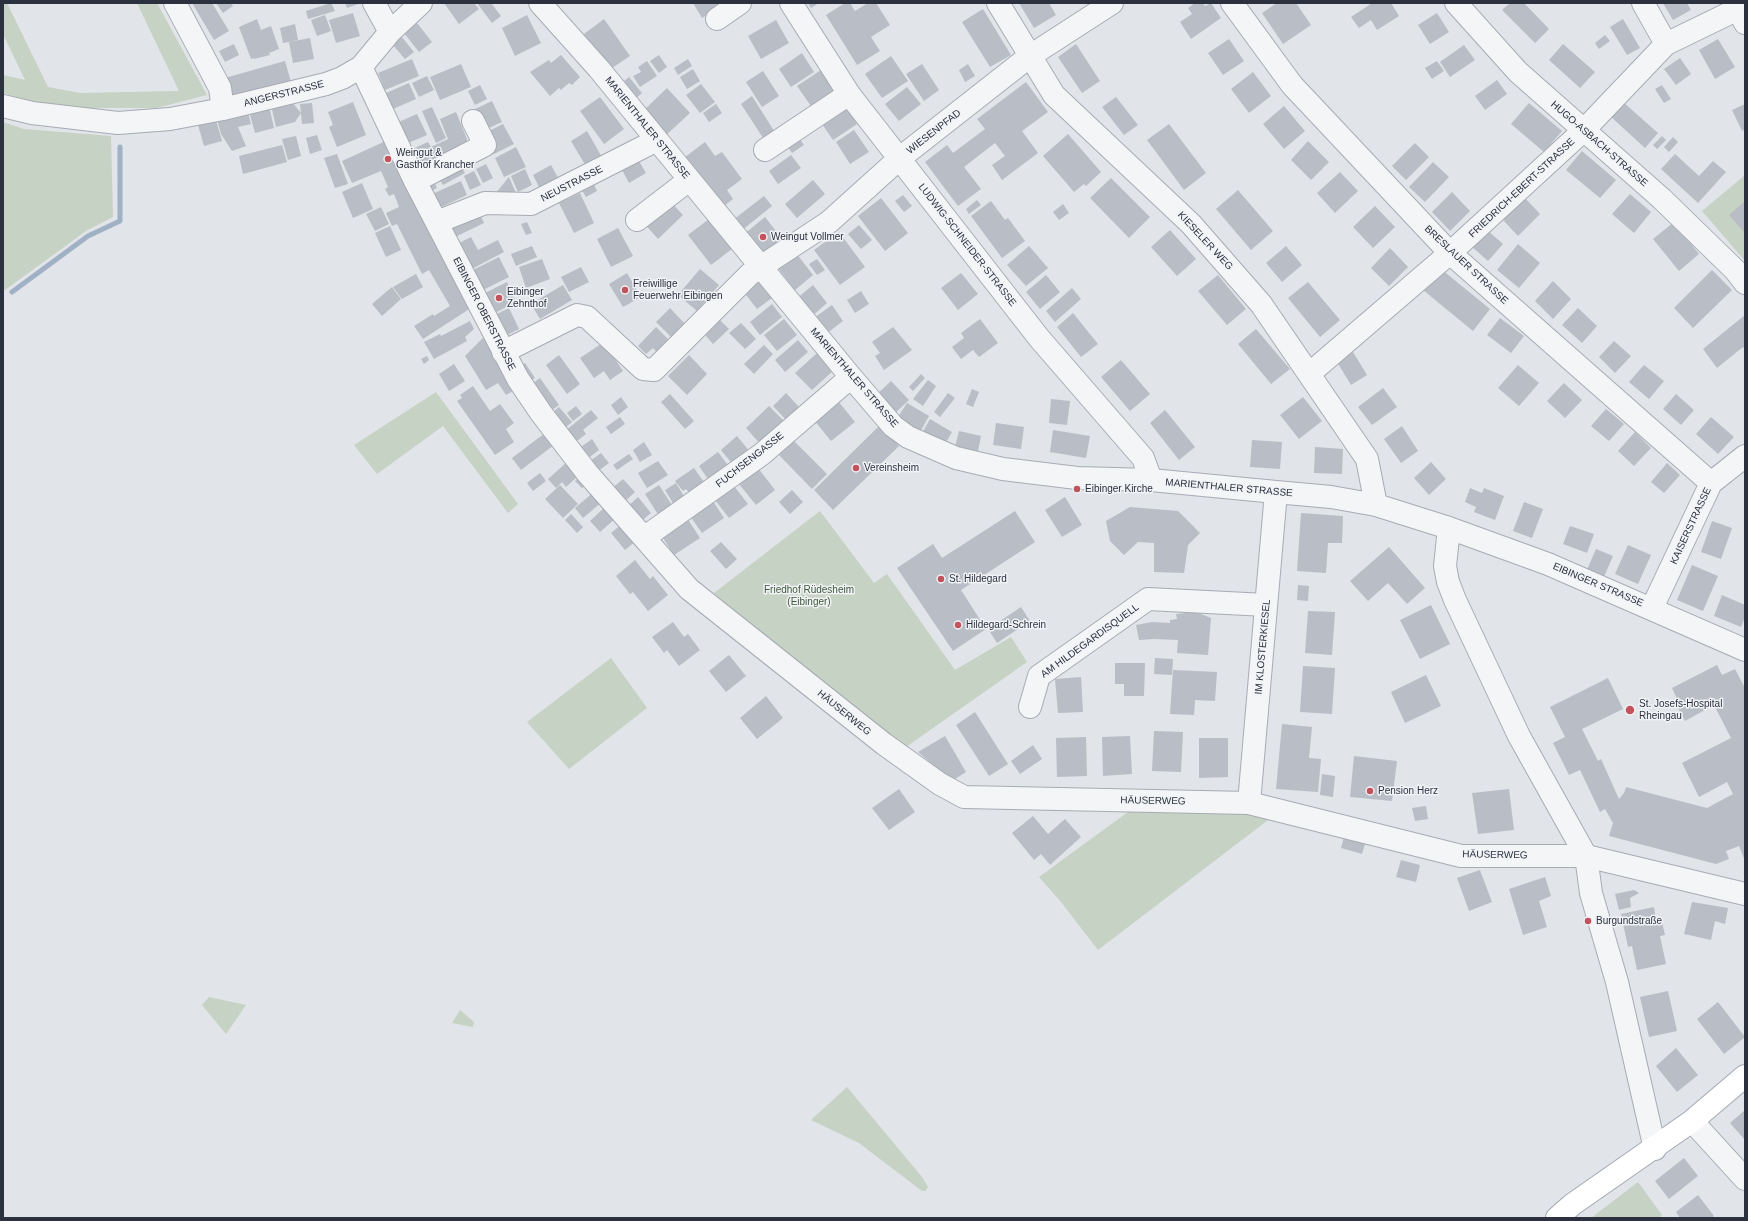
<!DOCTYPE html>
<html>
<head>
<meta charset="utf-8">
<style>
  body { margin:0 }
  #map { position:relative; width:1748px; height:1221px; overflow:hidden; background:#e1e4e9; font-family:Arial,sans-serif }
  canvas { display:block }
  .frame { position:absolute; inset:0; border:4px solid #2b313f; pointer-events:none }
</style>
</head>
<body>
<div id="map">
<canvas width="1748" height="1221"></canvas>
<div class="frame"></div>
</div>
<script>
const context = document.querySelector('canvas').getContext('2d');
context.lineJoin = 'round';
function paint(path, color) { context.fillStyle = color; context.fill(path, 'evenodd'); }
const toPath = rows => new Path2D(rows.map(r => 'M' + r).join(''));
function trace(path, color, width, dash) { context.strokeStyle = color; context.lineWidth = width; context.lineCap = dash ? 'butt' : 'round'; context.setLineDash(dash || []); context.stroke(path); }
function label(font, color, halo, rows, align = 'center') {
  context.font = font + ' Arial,sans-serif'; context.lineWidth = 3; context.setLineDash([]); context.textBaseline = 'middle'; context.strokeStyle = halo; context.fillStyle = color; for (const [text, x, y, turn = 0] of rows) {
    context.save(); context.translate(x, y); context.rotate((+turn || 0) * Math.PI / 180); context.textAlign = isNaN(turn) ? turn : align; if (halo) context.strokeText(text, 0, 0); context.fillText(text, 0, 0); context.restore();
  }
}
paint(toPath([
  [3,3,7,3,48,87,80,93,179,91,137,3,157,3,207,95,156,108,81,108,43,104,3,93,3,75,25,80,3,34],
  [3,122,24,129,111,136,113,217,86,231,5,290,3,286],
  [1745,175,1745,261,1702,211],
  [436,392,518,504,508,513,443,426,377,474,354,445],
  [820,511,874,583,887,574,955,670,1011,637,1027,662,906,747,805,671,714,593],
  [611,658,647,708,569,769,527,722],
  [1220,808,1272,817,1098,950,1061,902,1039,877,1132,809],
  [209,997,246,1005,226,1034,202,1005],
  [460,1010,474,1022,473,1027,452,1023],
  [847,1087,922,1177,928,1187,925,1191,922,1191,859,1143,811,1120],
  [1638,1182,1662,1215,1659,1218,1591,1218]
]), '#c6d2c3');
trace(toPath([
  [12,292,88,236,120,221,120,147]
]), '#a0b0c5', 5);
paint(toPath([
  [192,3,212,3,229,31,214,40],
  [216,3,231,3,233,6,223,13],
  [331,3,335,11,308,19,306,11],
  [345,3,361,3,347,8],
  [444,3,474,3,479,9,459,24],
  [477,3,491,3,501,16,492,23],
  [693,3,723,3,724,4,702,18],
  [808,3,819,3,811,8],
  [845,3,850,3,855,11,868,3,876,3,890,25,871,37,880,51,857,65,826,15],
  [1019,3,1049,3,1056,15,1034,28],
  [1195,3,1203,3,1205,6,1211,3,1221,18,1191,39,1180,22,1192,14,1188,8],
  [1277,3,1296,3,1311,25,1283,44,1262,13],
  [1372,3,1391,3,1399,16,1377,30,1371,20,1359,28,1351,17],
  [1510,3,1524,3,1549,29,1535,43,1502,10],
  [1663,3,1687,3,1691,10,1673,20],
  [983,9,1011,55,990,67,962,22],
  [353,13,360,36,336,43,329,20],
  [1437,13,1449,32,1430,44,1418,25],
  [325,15,331,31,317,36,311,20],
  [527,15,541,43,515,56,502,28],
  [257,19,261,30,271,26,279,49,269,53,270,55,254,59,254,58,251,59,239,27],
  [604,19,630,56,609,70,584,34],
  [1623,19,1640,48,1627,55,1610,27],
  [776,20,789,43,761,59,748,36],
  [417,23,432,42,419,52,404,33],
  [295,24,298,40,283,43,280,28],
  [1605,35,1610,41,1599,49,1595,43],
  [401,36,414,52,405,59,392,44],
  [310,38,314,59,293,63,289,42],
  [1229,39,1244,61,1223,75,1208,53],
  [1718,39,1735,67,1715,79,1699,50],
  [234,44,239,55,225,62,219,51],
  [1076,44,1100,81,1082,93,1058,57],
  [1563,44,1595,72,1580,88,1549,60],
  [1464,45,1475,60,1450,77,1440,62],
  [802,53,814,72,791,87,779,69],
  [561,55,580,77,572,85,569,83,561,90,559,88,550,96,530,72,549,60,551,63],
  [659,55,667,67,659,73,650,61],
  [891,56,908,81,882,98,865,74],
  [1680,58,1691,74,1676,85,1664,69],
  [412,59,419,76,385,90,378,73],
  [688,59,692,66,678,75,674,68],
  [285,61,291,82,231,100,225,78],
  [647,61,657,76,640,87,633,76,641,72,638,67],
  [1437,61,1444,71,1432,79,1425,68],
  [461,64,471,87,440,100,430,77],
  [922,64,939,90,924,101,906,74],
  [968,64,975,76,965,82,959,70],
  [693,69,700,81,687,89,680,77],
  [821,70,837,92,813,109,797,86],
  [763,71,779,96,762,107,746,82],
  [1253,72,1271,96,1249,113,1231,89],
  [427,76,434,90,419,97,412,83],
  [629,77,642,93,631,103,618,86],
  [1497,80,1507,94,1485,110,1475,96],
  [1026,82,1048,112,1022,131,1038,153,1002,180,992,165,1005,156,995,143,964,167,981,189,958,206,925,162,947,145,953,153,985,129,977,119],
  [409,83,416,99,393,109,386,93],
  [701,84,715,102,700,113,686,95],
  [480,85,487,99,475,105,468,91],
  [1662,85,1671,99,1664,103,1655,89],
  [907,87,921,104,899,121,885,104],
  [667,88,690,113,663,138,640,114],
  [752,96,776,134,765,141,741,104],
  [600,97,624,129,604,144,580,111],
  [1116,97,1138,125,1124,135,1102,107],
  [291,101,301,113,295,122,276,127,271,105],
  [492,101,502,122,482,131,473,110],
  [842,101,857,124,833,140,818,118],
  [353,102,366,135,337,147,329,127,333,125,328,112],
  [1623,102,1658,133,1645,148,1610,116],
  [312,103,314,123,302,124,300,104],
  [1529,103,1562,131,1544,152,1511,124],
  [716,104,722,113,709,122,703,113],
  [1745,104,1745,129,1742,131,1732,110],
  [269,106,274,128,255,133,249,111],
  [1284,106,1305,131,1284,149,1263,124],
  [432,107,446,138,436,143,422,111],
  [248,112,251,124,238,127,246,146,232,151,221,134,217,119],
  [456,112,467,139,465,150,419,174,408,151,428,142,431,147,448,139,440,119],
  [417,114,427,135,408,143,399,122],
  [216,120,222,141,204,146,198,125],
  [503,124,514,144,494,154,483,134],
  [1169,124,1206,173,1184,190,1147,140],
  [854,130,869,152,850,164,836,142],
  [587,131,603,159,587,168,571,141],
  [795,132,804,145,792,153,783,140],
  [1068,134,1101,172,1086,186,1084,184,1074,192,1043,156],
  [317,135,322,150,310,154,306,138],
  [296,136,301,156,288,160,282,139],
  [1662,136,1666,140,1657,149,1653,145],
  [1673,137,1678,142,1669,152,1664,147],
  [390,139,474,306,423,339,414,326,433,314,434,316,450,306,429,270,422,274,397,224,392,226,386,213,399,207,394,194,389,196,385,189,388,187,381,171,352,183,342,161],
  [1308,141,1329,162,1311,180,1291,160],
  [705,142,715,156,722,152,742,179,727,190,733,199,724,206,710,186,703,192,685,157],
  [1415,143,1429,157,1406,180,1392,166],
  [282,145,287,162,243,174,239,156],
  [516,147,526,167,504,177,495,158],
  [1582,151,1616,180,1600,198,1566,170],
  [337,154,348,184,335,188,324,158],
  [1675,154,1699,176,1713,161,1726,172,1698,203,1661,169],
  [791,155,801,168,778,184,769,171],
  [636,156,646,173,629,183,620,166],
  [1433,162,1449,177,1425,202,1409,187],
  [459,163,465,173,443,185,437,175],
  [486,164,493,178,483,183,476,169],
  [551,165,561,183,542,193,533,175],
  [525,169,532,185,518,192,511,176],
  [474,171,481,185,470,190,464,176],
  [1340,172,1358,191,1335,213,1317,193],
  [432,177,437,188,427,193],
  [509,177,519,200,490,200],
  [1111,178,1150,217,1129,238,1090,198],
  [592,180,597,191,586,197,580,187],
  [813,180,825,194,797,218,785,204],
  [461,181,467,195,433,211,426,197],
  [362,183,373,209,353,218,342,192],
  [1238,190,1273,231,1251,250,1216,209],
  [1452,192,1470,211,1450,231,1432,212],
  [580,193,594,223,574,233,559,203],
  [1630,194,1651,212,1634,233,1612,214],
  [903,195,912,206,904,212,895,201],
  [764,196,772,206,741,231,733,220],
  [667,198,683,215,658,239,643,222],
  [881,198,908,233,885,251,858,216],
  [1525,198,1540,214,1518,236,1503,220],
  [977,200,981,205,969,214,966,209],
  [991,201,1005,220,1008,218,1025,241,1002,258,971,216],
  [1745,201,1745,233,1729,215],
  [1063,204,1069,213,1059,220,1053,212],
  [1375,206,1395,227,1373,248,1353,227],
  [381,207,389,224,375,231,366,214],
  [478,210,484,223,453,238,447,225],
  [765,217,783,240,760,257,743,235],
  [709,219,732,249,711,265,688,235],
  [527,222,532,233,526,235,521,224],
  [1674,222,1699,254,1679,271,1653,239],
  [859,225,872,240,861,249,848,234],
  [390,226,401,250,386,257,375,233],
  [618,228,633,256,611,267,597,239],
  [1486,229,1503,244,1488,261,1471,246],
  [1170,230,1196,259,1177,276,1151,247],
  [839,232,865,267,840,285,814,250],
  [471,237,478,250,498,240,504,252,468,271,455,245],
  [1518,244,1540,263,1519,288,1497,270],
  [532,246,537,257,516,266,511,254],
  [1029,246,1048,268,1026,286,1007,265],
  [1286,246,1302,265,1282,282,1266,263],
  [1390,248,1408,267,1389,286,1371,268],
  [796,253,813,275,795,290,778,268],
  [499,257,509,277,479,292,469,272],
  [542,259,550,279,526,288,519,267],
  [817,259,825,270,817,275,809,264],
  [581,267,589,282,569,292,561,277],
  [700,269,719,285,697,311,678,295],
  [1441,269,1490,309,1473,331,1423,290],
  [1712,270,1732,290,1693,328,1674,308],
  [627,273,641,297,623,307,609,284],
  [961,273,978,294,958,310,941,288],
  [416,274,423,287,402,299,393,287],
  [1046,275,1060,292,1040,309,1026,292],
  [1218,275,1246,309,1227,325,1198,291],
  [757,280,772,298,757,309,743,291],
  [1553,281,1571,299,1553,319,1535,301],
  [507,282,516,302,491,315,481,295],
  [1308,282,1340,320,1320,337,1288,298],
  [563,285,572,300,540,319,531,304],
  [813,285,827,303,811,317,796,299],
  [392,287,401,299,382,316,372,304],
  [1072,288,1081,299,1055,322,1046,311],
  [861,291,869,304,855,313,847,300],
  [772,304,782,317,760,335,750,322],
  [832,305,843,321,826,334,814,318],
  [509,308,519,329,503,337,493,316],
  [670,308,687,326,673,339,656,322],
  [1578,308,1597,326,1582,343,1562,325],
  [1073,313,1098,344,1081,357,1057,327],
  [714,314,729,329,713,344,699,328],
  [1745,315,1745,350,1743,347,1717,368,1703,349],
  [1500,318,1524,336,1511,353,1487,335],
  [784,319,797,335,777,351,764,335],
  [980,319,998,343,979,357,973,350,961,359,952,347,964,338,961,333],
  [470,321,474,329,465,337,467,341,434,359,424,342,440,334,441,336],
  [741,323,756,339,745,349,729,333],
  [656,327,673,344,660,356,653,348,646,354,638,346],
  [893,327,912,350,884,370,875,356,880,353,872,342],
  [1256,329,1290,369,1271,384,1238,344],
  [488,333,520,387,506,395,498,383,486,390,465,356],
  [798,340,808,352,785,372,775,360],
  [1614,341,1631,356,1615,373,1599,357],
  [604,342,623,371,610,380,604,371,594,378,580,358],
  [764,345,773,354,754,374,744,364],
  [1353,352,1367,375,1351,385,1337,362],
  [817,353,833,371,812,390,795,373],
  [559,355,580,384,567,394,546,365],
  [689,355,707,374,687,395,668,376],
  [427,356,429,360,424,364,421,359],
  [1121,360,1150,394,1130,411,1101,377],
  [525,363,535,378,525,384,515,370],
  [454,364,465,381,449,391,439,374],
  [1518,365,1539,383,1519,406,1498,388],
  [1644,365,1664,381,1649,399,1629,382],
  [921,374,925,378,913,391,909,387],
  [540,378,559,405,546,414,526,388],
  [928,380,936,386,923,406,913,399],
  [891,381,909,400,891,417,873,398],
  [1564,383,1582,400,1565,418,1547,401],
  [473,386,490,411,500,404,514,423,506,429,514,442,495,455,457,401,462,398,460,395],
  [1383,388,1397,407,1372,425,1358,407],
  [972,389,979,392,973,407,966,404],
  [786,393,801,409,788,422,773,406],
  [948,393,955,398,940,417,934,412],
  [670,394,694,421,685,429,661,402],
  [1676,394,1694,410,1681,425,1663,409],
  [621,397,628,407,618,415,611,405],
  [1303,397,1322,421,1299,439,1280,415],
  [1051,399,1070,401,1067,425,1049,423],
  [838,401,855,422,831,441,814,420],
  [907,403,929,416,919,434,896,420],
  [576,406,582,414,573,421,567,413],
  [769,406,786,423,762,446,746,428],
  [559,407,572,422,559,433,546,418],
  [1606,409,1624,424,1609,441,1591,426],
  [591,410,598,418,583,430,586,434,569,447,560,435],
  [1165,410,1195,447,1179,460,1150,423],
  [620,417,625,424,611,434,606,427],
  [1711,417,1734,437,1718,454,1696,434],
  [930,419,952,432,943,448,921,435],
  [996,423,1024,427,1021,449,993,445],
  [880,425,899,446,833,510,814,490],
  [1402,426,1418,451,1401,463,1384,439],
  [1053,430,1090,436,1086,458,1050,452],
  [959,431,981,436,977,456,954,451],
  [1635,432,1651,448,1634,466,1618,451],
  [545,433,554,445,521,470,512,458],
  [737,436,750,452,733,465,721,450],
  [592,439,599,450,582,463,574,452],
  [1252,440,1282,442,1280,469,1250,467],
  [794,441,827,474,812,489,779,455],
  [644,442,652,455,640,462,633,450],
  [1315,447,1343,449,1342,474,1314,473],
  [718,452,730,468,710,482,699,466],
  [601,453,609,463,594,474,586,464],
  [629,454,633,459,617,470,613,465],
  [658,461,668,475,647,488,638,473],
  [567,462,579,475,566,487,562,482,556,488,548,479],
  [1431,462,1446,479,1429,495,1414,478],
  [1667,463,1680,475,1664,493,1651,482],
  [694,468,706,485,691,495,686,489,683,491,675,481],
  [758,468,775,490,756,505,739,484],
  [540,473,546,481,533,491,527,483],
  [580,476,587,484,582,488,575,481],
  [623,479,635,492,622,504,610,490],
  [676,483,685,498,674,505,665,490],
  [560,485,578,504,563,518,545,499],
  [659,485,673,507,659,516,645,494],
  [734,486,748,504,729,518,715,500],
  [1470,488,1482,493,1484,488,1504,496,1495,520,1474,512,1476,507,1465,502],
  [792,490,803,502,790,514,779,502],
  [595,491,603,501,583,518,575,508],
  [638,497,651,513,639,523,626,508],
  [1065,497,1082,525,1062,537,1045,510],
  [713,501,724,518,702,533,690,516],
  [1524,502,1543,509,1532,538,1513,531],
  [606,506,617,517,600,532,590,521],
  [1130,507,1178,511,1200,533,1188,545,1184,573,1154,572,1154,543,1138,542,1124,555,1110,541,1106,521],
  [1015,511,1035,542,961,590,986,629,953,651,897,568,933,544,942,558],
  [1301,513,1343,516,1342,543,1328,543,1326,573,1297,571],
  [571,514,583,527,577,533,565,520],
  [687,518,700,538,674,555,661,535],
  [1712,521,1732,528,1721,559,1701,552],
  [623,523,637,540,625,550,611,533],
  [1570,526,1594,534,1587,553,1563,544],
  [721,542,737,559,726,569,710,551],
  [1628,545,1651,555,1638,584,1615,574],
  [1389,547,1425,588,1407,604,1388,583,1368,601,1350,581],
  [1596,549,1613,556,1603,579,1586,572],
  [635,560,650,579,653,576,668,595,648,611,633,592,630,594,616,576],
  [1692,565,1718,576,1703,611,1677,600],
  [1298,585,1309,586,1308,601,1297,600],
  [1722,595,1745,605,1745,617,1741,627,1714,616],
  [1431,605,1450,644,1420,659,1400,620],
  [1021,607,1030,621,997,643,988,629],
  [1308,611,1335,612,1332,655,1305,653],
  [1196,612,1211,618,1208,655,1177,653,1178,640,1154,639,1139,640,1136,625,1152,622,1170,623,1170,620,1177,619,1176,614],
  [673,622,684,637,688,634,700,650,679,666,667,650,664,653,652,637],
  [729,655,746,676,726,692,709,671],
  [1155,658,1173,659,1172,675,1154,674],
  [1115,663,1145,663,1144,696,1124,696,1124,684,1115,684],
  [1717,665,1722,675,1735,669,1745,688,1745,861,1739,846,1726,851,1729,859,1716,864,1609,836,1613,823,1605,809,1600,812,1580,770,1569,775,1553,743,1565,737,1550,707,1608,678,1623,709,1582,729,1598,761,1601,759,1619,799,1624,793,1626,787,1707,808,1733,794,1727,782,1699,797,1682,763,1731,738,1714,705,1685,721,1677,706,1680,705,1672,688],
  [1303,666,1335,668,1332,714,1300,712],
  [1173,670,1217,672,1215,701,1195,700,1194,715,1170,714],
  [1426,675,1441,706,1405,723,1391,692],
  [1081,677,1083,712,1058,713,1055,679],
  [766,696,783,718,757,739,740,718],
  [975,712,1008,764,989,776,956,725],
  [1282,724,1312,727,1309,758,1321,759,1318,792,1276,789],
  [1154,731,1183,732,1181,772,1152,771],
  [945,736,966,772,952,781,918,752],
  [1130,736,1132,774,1103,776,1102,737],
  [1086,737,1087,776,1057,777,1056,738],
  [1199,738,1228,738,1228,777,1199,778],
  [1033,745,1042,759,1020,774,1011,761],
  [1354,756,1397,761,1392,801,1350,797],
  [1322,774,1335,776,1333,797,1320,795],
  [899,789,915,812,889,830,872,808],
  [1509,789,1514,830,1478,834,1472,793],
  [1426,806,1428,819,1415,821,1412,808],
  [1033,816,1048,834,1065,819,1081,837,1050,865,1041,854,1034,860,1012,833],
  [1344,837,1365,844,1362,854,1341,848],
  [1401,860,1420,865,1416,882,1396,877],
  [1480,870,1492,902,1469,911,1457,878],
  [1545,877,1551,896,1539,901,1547,927,1523,935,1509,889],
  [1634,890,1639,893,1630,898,1631,907,1619,910,1615,894],
  [1692,902,1728,908,1725,924,1715,921,1711,940,1684,934],
  [1654,907,1656,920,1661,918,1665,935,1660,936,1666,964,1637,970,1632,946,1628,947,1621,914],
  [1668,991,1677,1031,1649,1037,1640,997],
  [1718,1002,1745,1037,1724,1054,1697,1019],
  [1676,1048,1698,1075,1677,1092,1656,1066],
  [1745,1110,1745,1140,1730,1123],
  [1684,1158,1698,1176,1669,1199,1655,1181],
  [1698,1195,1714,1216,1711,1218,1680,1218,1676,1212]
]), '#b9bdc5');
const minor = toPath([
  [175,3,220,88,223,109],
  [374,3,390,32],
  [540,3,599,69,851,377,893,426,908,437,956,458,1003,469,1077,478,1151,480,1276,492,1331,497,1376,505,1449,528,1548,564,1745,650],
  [791,3,849,94,1039,338,1143,458,1151,480],
  [998,3,1054,95,1191,224,1261,304,1367,459,1376,505],
  [1232,3,1292,85,1450,253,1711,483],
  [1456,3,1518,72,1662,199,1735,270,1745,283],
  [1643,3,1666,44],
  [717,19,740,3],
  [361,67,415,181,518,379,541,413,588,474,689,589,884,744,940,784,964,797,1249,803,1461,856,1586,856,1745,894],
  [3,106,32,113,118,123,170,119,223,109,326,84,342,78,361,67,390,32,421,3],
  [765,150,849,94],
  [415,181,485,145,473,121],
  [637,220,689,180],
  [437,222,485,203,531,204,657,140],
  [503,352,577,315,587,317,643,369,654,370,750,274,829,222,900,158,1030,56,1112,3],
  [1309,374,1450,253,1583,131,1666,44,1738,9,1745,23],
  [1449,528,1445,566,1448,582,1455,600,1519,736,1586,856,1591,893,1617,982,1655,1149],
  [645,537,762,454,851,377],
  [1652,608,1711,483,1745,456],
  [1030,707,1039,676,1148,599,1266,605],
  [1249,803,1276,492],
  [1692,1121,1745,1179]
]);
const major = toPath([
  [1557,1218,1573,1204,1692,1121,1745,1076]
]);
trace(minor, '#a7abb3', 24);
trace(major, '#a2a8b3', 24);
trace(minor, '#f4f5f7', 22);
trace(major, '#fff', 22);
for (const [x, y, r, color] of [
  [388,159,4,"#c2525c"],
  [763,237,4,"#c2525c"],
  [625,290,4,"#c2525c"],
  [499,298,4,"#c2525c"],
  [856,468,4,"#c2525c"],
  [1077,489,4,"#c2525c"],
  [941,579,4,"#c2525c"],
  [958,625,4,"#c2525c"],
  [1630,710,5,"#c2525c"],
  [1370,791,4,"#c2525c"],
  [1588,921,4,"#c2525c"]
]) { const dot = new Path2D(); dot.arc(x, y, r, 0, 2 * Math.PI); context.fillStyle = color; context.fill(dot); trace(dot, '#f1f3f6', 1.5); }
label('10px', '#2b313f', '#f1f3f6', [
  ["ANGERSTRASSE",284,94,-14],
  ["MARIENTHALER STRASSE",647,128,51],
  ["WIESENPFAD",934,132,-38],
  ["HUGO-ASBACH-STRASSE",1599,144,41],
  ["NEUSTRASSE",572,184,-27],
  ["FRIEDRICH-EBERT-STRASSE",1522,188,-43],
  ["KIESELER WEG",1205,241,47],
  ["LUDWIG-SCHNEIDER-STRASSE",967,245,52],
  ["BRESLAUER STRASSE",1466,265,43],
  ["EIBINGER OBERSTRASSE",484,314,63],
  ["MARIENTHALER STRASSE",854,378,49],
  ["FUCHSENGASSE",750,460,-38],
  ["MARIENTHALER STRASSE",1229,488,5],
  ["KAISERSTRASSE",1691,526,-65],
  ["EIBINGER STRASSE",1598,585,23],
  ["AM HILDEGARDISQUELL",1090,641,-36],
  ["IM KLOSTERKIESEL",1263,647,-85],
  ["HÄUSERWEG",844,713,39],
  ["HÄUSERWEG",1153,801,1],
  ["HÄUSERWEG",1495,855,1]
]);
label('10px', '#2b313f', '#f1f3f6', [
  ["Weingut &",396,153],
  ["Gasthof Krancher",396,165],
  ["Weingut Vollmer",771,237],
  ["Freiwillige",633,284],
  ["Feuerwehr Eibingen",633,296],
  ["Eibinger",507,292],
  ["Zehnthof",507,304],
  ["Vereinsheim",864,468],
  ["Eibinger Kirche",1085,489],
  ["St. Hildegard",949,579],
  ["Hildegard-Schrein",966,625],
  ["St. Josefs-Hospital",1639,704],
  ["Rheingau",1639,716],
  ["Pension Herz",1378,791],
  ["Burgundstraße",1596,921]
], 'left');
label('10px', '#3e593a', '#f1f3f6', [
  ["Friedhof Rüdesheim",809,590],
  ["(Eibinger)",809,602]
]);
</script>
</body>
</html>
